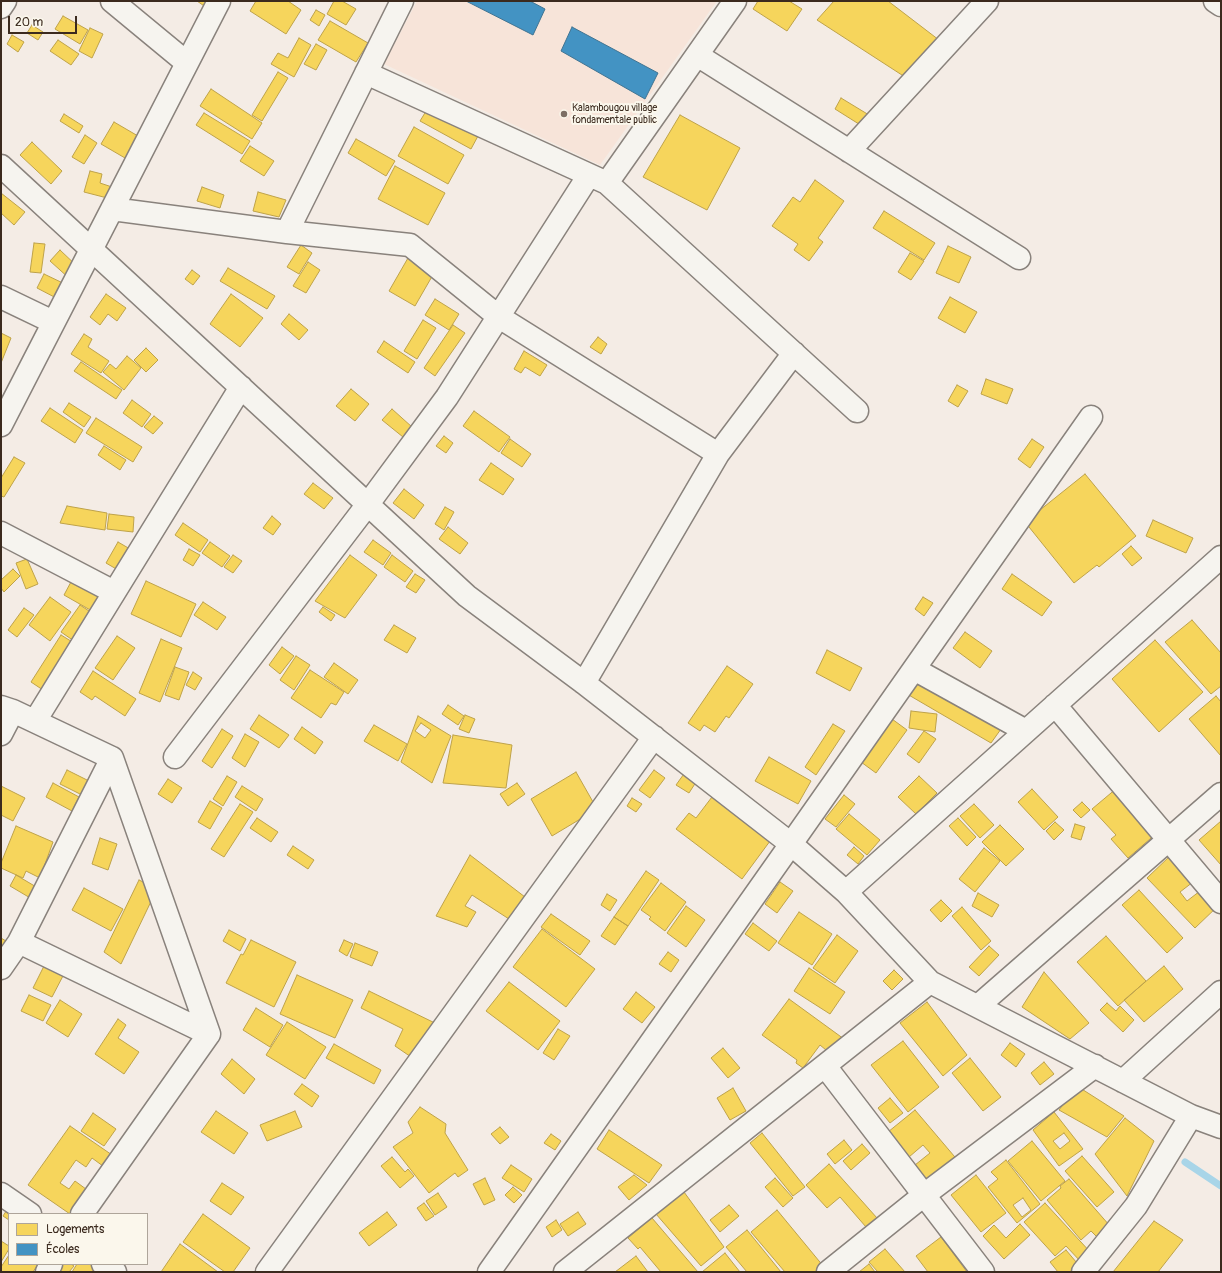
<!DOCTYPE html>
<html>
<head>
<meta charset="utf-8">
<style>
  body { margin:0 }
  #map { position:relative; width:1222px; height:1273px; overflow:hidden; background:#f4ece5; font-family:Pangolin,sans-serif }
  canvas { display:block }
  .frame { position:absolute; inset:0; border:2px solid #3b2a1e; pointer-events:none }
  .legend { position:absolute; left:8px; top:1213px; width:140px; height:52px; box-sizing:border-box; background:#fbf7ec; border:1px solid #aea59a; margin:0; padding:5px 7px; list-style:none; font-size:12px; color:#3b2a1e }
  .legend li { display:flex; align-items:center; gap:8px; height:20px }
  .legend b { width:20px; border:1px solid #aea59a }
  .scale { position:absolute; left:8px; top:16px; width:69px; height:18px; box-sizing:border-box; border:2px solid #3b2a1e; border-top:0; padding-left:5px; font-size:12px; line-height:14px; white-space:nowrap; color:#3b2a1e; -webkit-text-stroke:3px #fbf7ec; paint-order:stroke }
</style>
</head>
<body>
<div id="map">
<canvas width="1222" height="1273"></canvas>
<div class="frame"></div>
<ul class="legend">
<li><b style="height:11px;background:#f6d55c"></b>Logements</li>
<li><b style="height:11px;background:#4393c3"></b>Écoles</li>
</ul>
<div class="scale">20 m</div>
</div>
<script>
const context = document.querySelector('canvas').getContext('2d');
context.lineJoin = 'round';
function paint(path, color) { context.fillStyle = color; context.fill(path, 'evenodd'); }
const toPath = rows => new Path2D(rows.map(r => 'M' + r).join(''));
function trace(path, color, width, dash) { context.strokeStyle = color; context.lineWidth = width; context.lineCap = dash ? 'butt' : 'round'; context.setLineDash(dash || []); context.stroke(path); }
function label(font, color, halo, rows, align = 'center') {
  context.font = font + ' Pangolin,sans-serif'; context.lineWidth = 4; context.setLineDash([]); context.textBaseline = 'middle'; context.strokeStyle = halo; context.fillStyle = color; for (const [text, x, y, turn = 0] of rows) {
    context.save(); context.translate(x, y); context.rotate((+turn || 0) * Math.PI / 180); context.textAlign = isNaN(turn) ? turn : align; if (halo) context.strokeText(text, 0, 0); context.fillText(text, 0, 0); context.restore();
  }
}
paint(toPath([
  [417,1,717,1,600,165,384,64]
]), '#f7e4d9');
const homes = toPath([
  [197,1,216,1,210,10,197,1],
  [256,1,288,1,301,10,286,34,250,11,256,1],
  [334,1,342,1,356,9,346,25,327,14,334,1],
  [758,1,789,1,802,9,787,31,753,9,758,1],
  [834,1,888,1,939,40,905,77,817,20,834,1],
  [316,10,325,15,319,26,310,20,316,10],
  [63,16,88,30,80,44,55,29,63,16],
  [330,21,368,43,356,62,318,40,330,21],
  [32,25,43,32,38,40,27,33,32,25],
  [90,28,103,34,92,58,79,51,90,28],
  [12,35,24,42,18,52,7,44,12,35],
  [299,38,311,45,294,77,271,64,278,53,288,58,299,38],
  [58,40,79,54,71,65,50,51,58,40],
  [316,44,327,50,316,70,304,64,316,44],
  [278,72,288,78,262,121,252,115,278,72],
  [211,89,262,123,252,139,200,106,211,89],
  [841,98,869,115,862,126,835,109,841,98],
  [428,108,478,136,471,149,420,121,428,108],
  [204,113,250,141,242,154,196,125,204,113],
  [64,114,83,126,79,133,60,121,64,114],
  [680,115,740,148,707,210,643,177,680,115],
  [114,122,138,136,125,158,101,144,114,122],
  [414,127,464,155,448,184,398,156,414,127],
  [85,135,97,143,84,164,72,157,85,135],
  [356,139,395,161,386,176,348,153,356,139],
  [32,142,62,171,51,184,20,155,32,142],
  [250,146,274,161,264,176,240,161,250,146],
  [395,166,445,193,428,225,378,199,395,166],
  [90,171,102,174,100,183,118,189,115,200,84,192,90,171],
  [815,180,844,201,818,238,823,242,809,261,794,250,798,244,772,226,793,197,800,202,815,180],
  [202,187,224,195,220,208,197,201,202,187],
  [258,192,286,200,279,217,253,211,258,192],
  [1,193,25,212,14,225,1,213,1,193],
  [884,211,935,243,924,260,873,228,884,211],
  [34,243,45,244,41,273,30,272,34,243],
  [301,245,312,253,299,274,287,267,301,245],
  [948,246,971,257,959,283,936,273,948,246],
  [60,250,80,269,70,279,50,261,60,250],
  [910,253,924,261,911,280,898,272,910,253],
  [408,258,434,273,415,306,389,291,408,258],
  [308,262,320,270,306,293,293,286,308,262],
  [228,268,275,296,267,309,220,281,228,268],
  [192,270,200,276,193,285,185,279,192,270],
  [44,274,67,285,60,300,37,288,44,274],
  [106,294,126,308,117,321,108,314,100,325,90,317,106,294],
  [231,294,263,318,240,347,210,324,231,294],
  [950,297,977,312,965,333,938,318,950,297],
  [435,299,459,314,449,330,425,315,435,299],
  [289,314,308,330,299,340,281,324,289,314],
  [423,320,436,328,417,359,404,351,423,320],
  [453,325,465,333,435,376,424,368,453,325],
  [1,333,11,338,1,363,1,333],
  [84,334,92,339,88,347,109,361,101,373,71,354,84,334],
  [598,337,607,344,601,354,590,347,598,337],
  [384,341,415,362,408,373,377,352,384,341],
  [146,348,158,360,146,372,134,360,146,348],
  [524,351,547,365,540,376,525,367,521,373,514,369,524,351],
  [127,356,141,368,124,390,103,372,110,364,116,369,127,356],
  [81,362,122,390,116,399,74,371,81,362],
  [986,379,1013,389,1007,404,981,394,986,379],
  [957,385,968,391,958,407,948,401,957,385],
  [351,389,369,404,355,421,336,406,351,389],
  [132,400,151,414,142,427,123,413,132,400],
  [69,403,91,417,84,427,63,412,69,403],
  [50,408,83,430,75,443,41,421,50,408],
  [392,409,412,427,403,437,382,420,392,409],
  [474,411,510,437,499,452,463,426,474,411],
  [154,416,163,423,153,434,144,427,154,416],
  [96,418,142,447,133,462,86,433,96,418],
  [444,436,453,443,446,453,436,446,444,436],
  [510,439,531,454,522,467,501,453,510,439],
  [1032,439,1044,447,1030,468,1018,459,1032,439],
  [104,446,126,460,120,470,98,455,104,446],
  [14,457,25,463,4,497,1,496,1,478,14,457],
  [491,463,514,479,503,495,479,480,491,463],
  [1085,474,1136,536,1099,567,1097,565,1074,583,1025,522,1085,474],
  [313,483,333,498,324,509,304,494,313,483],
  [404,489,424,505,414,519,393,503,404,489],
  [67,506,107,513,105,530,60,523,67,506],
  [445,507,454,512,444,530,435,524,445,507],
  [109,514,134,517,133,532,107,529,109,514],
  [272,516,281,524,273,535,263,528,272,516],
  [1153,520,1193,538,1186,553,1146,536,1153,520],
  [183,523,208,540,200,552,175,535,183,523],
  [448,527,468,543,460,554,439,539,448,527],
  [373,540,391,553,383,565,364,552,373,540],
  [118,542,130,549,118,570,106,563,118,542],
  [210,542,230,556,222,567,202,553,210,542],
  [1131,546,1142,558,1132,566,1122,554,1131,546],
  [189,549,200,555,193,566,183,560,189,549],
  [233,555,242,561,233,573,224,567,233,555],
  [350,555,377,575,345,618,315,601,350,555],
  [392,555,413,571,405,582,384,567,392,555],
  [27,559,38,584,26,589,16,563,27,559],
  [13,569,20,576,4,592,1,588,1,580,13,569],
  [415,574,425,580,416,593,406,587,415,574],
  [1012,574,1052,602,1042,616,1002,589,1012,574],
  [72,580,100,596,92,611,64,595,72,580],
  [146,581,196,604,181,637,131,614,146,581],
  [50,597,71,612,50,641,29,625,50,597],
  [923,597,933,603,924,616,915,609,923,597],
  [203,602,226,617,217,630,194,615,203,602],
  [80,605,92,613,74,641,61,632,80,605],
  [323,607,335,615,331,621,319,612,323,607],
  [24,608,34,615,17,637,8,630,24,608],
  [1192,620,1221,653,1221,686,1211,694,1165,642,1192,620],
  [394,625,416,638,407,653,384,640,394,625],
  [965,632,992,651,980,668,953,648,965,632],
  [61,635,74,643,43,690,31,682,61,635],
  [117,636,135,648,113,680,95,668,117,636],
  [161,639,182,648,160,702,139,693,161,639],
  [1155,640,1203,692,1159,732,1112,679,1155,640],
  [282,647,294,656,280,674,269,665,282,647],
  [827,650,862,668,850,691,816,673,827,650],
  [296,656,310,665,294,690,280,680,296,656],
  [334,663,358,680,348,694,324,677,334,663],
  [727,666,753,684,729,718,726,716,715,732,704,725,700,731,688,723,727,666],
  [175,667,189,672,179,700,165,695,175,667],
  [310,670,344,692,336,705,331,703,321,718,291,698,310,670],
  [93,671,136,699,125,716,95,696,92,700,80,692,93,671],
  [193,672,202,678,195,690,186,685,193,672],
  [916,677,1001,729,991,743,907,694,916,677],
  [1216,696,1221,702,1221,756,1189,719,1216,696],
  [448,705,464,716,458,725,442,714,448,705],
  [911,711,937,714,935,732,909,728,911,711],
  [259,715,289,735,279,748,250,729,259,715],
  [465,715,475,719,469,733,459,729,465,715],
  [418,716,451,736,432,783,401,762,418,716],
  [421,723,431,730,425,738,415,731,421,723],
  [892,719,907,730,876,773,861,762,892,719],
  [833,724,845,731,816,775,805,767,833,724],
  [374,725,407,744,398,761,364,741,374,725],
  [302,727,323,742,315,754,294,739,302,727],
  [222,729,233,736,212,768,202,761,222,729],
  [924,731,936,739,919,763,907,754,924,731],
  [245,734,259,742,245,767,232,758,245,734],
  [453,735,512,745,506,788,443,783,453,735],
  [769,757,811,781,798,804,755,781,769,757],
  [67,770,101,787,94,801,60,784,67,770],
  [654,770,665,778,650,798,639,790,654,770],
  [686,771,698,779,689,793,676,785,686,771],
  [576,772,597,809,552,836,531,799,576,772],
  [227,776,237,782,223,806,213,799,227,776],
  [919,776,937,793,916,814,898,797,919,776],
  [168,779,182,788,172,803,158,794,168,779],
  [53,783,79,797,72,811,46,797,53,783],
  [517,783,525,794,508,806,500,794,517,783],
  [1,786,25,798,13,821,1,815,1,786],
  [242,786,263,799,256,811,235,797,242,786],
  [1117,788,1158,832,1128,858,1111,839,1116,835,1092,809,1117,788],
  [1032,789,1058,817,1044,830,1018,802,1032,789],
  [715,793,773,837,742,879,676,829,689,813,696,818,715,793],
  [844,795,855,804,836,827,825,819,844,795],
  [632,798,642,804,636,812,627,806,632,798],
  [210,801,222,808,210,829,198,822,210,801],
  [1082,802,1090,810,1081,818,1073,810,1082,802],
  [240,804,253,812,224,857,211,849,240,804],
  [974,804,994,825,980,838,960,816,974,804],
  [849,814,880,840,867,855,836,829,849,814],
  [257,818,278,832,271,842,250,828,257,818],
  [958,818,976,837,967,846,949,826,958,818],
  [1221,821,1221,865,1199,840,1221,821],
  [1055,822,1064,830,1054,840,1046,831,1055,822],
  [1075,824,1085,827,1081,840,1071,837,1075,824],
  [1000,825,1024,849,1006,866,982,842,1000,825],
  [16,826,53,842,40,878,26,871,23,878,1,868,1,863,16,826],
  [100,838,117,844,108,870,92,864,100,838],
  [293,846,314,860,308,869,287,855,293,846],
  [854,847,864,856,858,864,847,855,854,847],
  [984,848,1000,861,975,892,959,879,984,848],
  [470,855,525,897,509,919,472,895,465,906,476,912,467,927,436,916,470,855],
  [1171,855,1219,905,1195,928,1147,878,1171,855],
  [1193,882,1200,891,1187,901,1180,892,1193,882],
  [646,871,659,880,628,926,614,917,646,871],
  [16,875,38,888,32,899,10,886,16,875],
  [139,880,157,889,121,964,104,952,139,880],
  [780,882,793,891,777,913,765,904,780,882],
  [661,883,686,902,665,931,649,919,651,917,641,910,661,883],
  [84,888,123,909,111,931,72,910,84,888],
  [1139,890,1183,938,1167,953,1122,905,1139,890],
  [978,893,999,905,992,917,972,906,978,893],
  [607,894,617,900,610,911,601,905,607,894],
  [941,900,952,911,941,922,930,910,941,900],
  [686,906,705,920,686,947,667,933,686,906],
  [962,907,991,941,981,950,952,916,962,907],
  [799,912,832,934,812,965,778,943,799,912],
  [551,914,590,941,580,955,541,927,551,914],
  [614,917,628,926,615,945,601,936,614,917],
  [753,923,777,941,769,951,745,934,753,923],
  [542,929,595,969,566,1007,513,967,542,929],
  [229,930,246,939,240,951,223,941,229,930],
  [837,935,858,951,835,983,813,968,837,935],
  [1106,936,1146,981,1118,1006,1077,962,1106,936],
  [1,938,6,941,1,952,1,938],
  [251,940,296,962,274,1007,226,983,241,954,243,955,251,940],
  [344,940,353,944,347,956,339,951,344,940],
  [355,943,378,952,372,966,350,957,355,943],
  [989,946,999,955,979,976,969,967,989,946],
  [668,952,679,960,671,972,659,964,668,952],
  [45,964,64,974,52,997,33,988,45,964],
  [1164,966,1183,989,1144,1022,1124,1000,1164,966],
  [809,968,845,992,830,1014,794,991,809,968],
  [894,970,903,979,892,990,883,981,894,970],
  [1044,972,1089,1023,1070,1039,1022,1007,1044,972],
  [297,975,353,1000,335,1038,280,1014,297,975],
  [509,982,560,1021,538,1050,486,1011,509,982],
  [369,991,439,1025,414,1059,395,1046,403,1029,361,1008,369,991],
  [636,992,655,1007,642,1023,623,1009,636,992],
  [29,995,51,1005,43,1021,21,1011,29,995],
  [789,999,844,1039,832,1055,820,1045,803,1068,796,1063,797,1060,762,1035,789,999],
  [60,1000,82,1014,68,1037,46,1023,60,1000],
  [927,1002,967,1055,943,1076,900,1023,927,1002],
  [1107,1003,1116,1011,1120,1006,1134,1020,1123,1032,1100,1010,1107,1003],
  [256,1008,283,1025,270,1047,243,1030,256,1008],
  [118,1019,126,1025,118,1038,139,1052,124,1074,95,1054,118,1019],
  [287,1022,326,1047,305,1079,266,1055,287,1022],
  [558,1029,570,1036,554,1060,543,1053,558,1029],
  [903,1041,939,1087,908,1112,871,1065,903,1041],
  [1010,1043,1025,1054,1016,1067,1001,1055,1010,1043],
  [334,1044,381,1070,374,1084,326,1058,334,1044],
  [723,1048,740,1068,728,1078,711,1058,723,1048],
  [970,1058,1001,1097,983,1111,952,1073,970,1058],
  [232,1059,255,1079,244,1094,221,1074,232,1059],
  [1044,1062,1054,1074,1040,1085,1031,1073,1044,1062],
  [302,1084,319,1096,312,1107,294,1094,302,1084],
  [1077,1086,1124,1116,1107,1137,1059,1110,1077,1086],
  [733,1088,746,1111,730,1120,717,1098,733,1088],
  [890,1098,903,1113,890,1123,878,1108,890,1098],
  [420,1107,446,1124,445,1133,468,1170,458,1177,455,1173,429,1193,393,1147,413,1133,408,1122,420,1107],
  [915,1110,960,1163,932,1186,915,1165,930,1153,923,1145,909,1157,888,1132,915,1110],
  [216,1111,248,1133,234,1154,201,1132,216,1111],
  [295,1111,302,1127,267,1141,260,1125,295,1111],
  [1054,1112,1083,1149,1059,1166,1033,1130,1054,1112],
  [1064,1133,1070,1141,1060,1149,1053,1141,1064,1133],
  [93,1113,116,1129,104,1146,81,1131,93,1113],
  [1125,1118,1154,1141,1127,1196,1095,1154,1125,1118],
  [70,1126,115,1157,107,1169,92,1158,86,1167,76,1160,60,1183,69,1189,75,1181,90,1192,75,1214,70,1214,28,1185,70,1126],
  [500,1127,509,1137,500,1144,491,1134,500,1127],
  [609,1130,662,1165,649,1183,597,1149,609,1130],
  [762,1133,805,1187,793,1196,750,1143,762,1133],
  [551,1134,561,1141,555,1150,544,1143,551,1134],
  [844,1140,852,1150,835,1164,827,1154,844,1140],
  [1032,1141,1065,1181,1041,1201,1008,1161,1032,1141],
  [862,1144,870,1153,851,1170,843,1161,862,1144],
  [1082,1156,1114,1192,1097,1207,1065,1171,1082,1156],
  [392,1157,405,1172,408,1169,414,1176,400,1188,381,1166,392,1157],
  [1006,1160,1040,1204,1017,1223,988,1187,998,1179,991,1172,1006,1160],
  [1023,1198,1031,1210,1022,1217,1013,1205,1023,1198],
  [829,1164,877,1218,866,1227,840,1197,827,1208,806,1185,829,1164],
  [511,1165,532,1179,524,1192,502,1178,511,1165],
  [634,1175,647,1185,629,1200,618,1187,634,1175],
  [976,1175,1006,1213,981,1232,951,1195,976,1175],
  [485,1178,495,1200,484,1205,473,1184,485,1178],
  [775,1178,793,1198,783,1207,765,1187,775,1178],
  [1069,1179,1110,1226,1097,1237,1091,1231,1081,1240,1047,1200,1061,1188,1060,1186,1069,1179],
  [222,1183,244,1197,231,1215,210,1201,222,1183],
  [513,1187,522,1195,514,1203,505,1195,513,1187],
  [684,1192,724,1247,701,1266,656,1214,684,1192],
  [438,1193,447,1207,435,1215,426,1201,438,1193],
  [424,1203,434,1216,426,1221,417,1208,424,1203],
  [1045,1203,1092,1254,1082,1263,1066,1246,1055,1256,1024,1222,1045,1203],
  [10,1205,16,1214,9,1214,9,1220,3,1216,10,1205],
  [729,1205,739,1216,720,1232,710,1220,729,1205],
  [777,1210,824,1267,818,1272,785,1272,751,1232,777,1210],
  [387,1212,397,1225,369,1246,359,1233,387,1212],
  [578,1212,586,1224,568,1236,560,1224,578,1212],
  [203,1214,250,1248,233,1272,225,1272,183,1242,203,1214],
  [652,1218,698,1272,661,1272,640,1247,638,1249,628,1238,652,1218],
  [556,1220,562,1230,552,1237,546,1227,556,1220],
  [1154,1221,1183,1240,1158,1272,1113,1272,1154,1221],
  [1020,1224,1030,1235,1004,1259,983,1236,994,1225,1006,1238,1020,1224],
  [747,1230,781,1272,747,1272,726,1247,747,1230],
  [941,1237,967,1272,928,1272,916,1256,941,1237],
  [1,1241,9,1246,9,1249,1,1262,1,1241],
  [180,1244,218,1272,161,1272,180,1244],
  [885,1249,905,1272,878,1272,869,1262,885,1249],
  [1066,1250,1082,1269,1078,1272,1058,1272,1050,1262,1066,1250],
  [725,1253,740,1272,702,1272,725,1253],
  [9,1255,9,1264,38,1264,33,1272,1,1272,1,1267,9,1255],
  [636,1256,648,1272,615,1272,636,1256],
  [62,1264,71,1264,74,1266,69,1272,60,1272,58,1270,62,1264],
  [77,1264,96,1264,102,1272,72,1272,77,1264],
  [869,1264,875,1272,859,1272,869,1264]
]);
paint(homes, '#f6d55c');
trace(homes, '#bea249', 1);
const schools = toPath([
  [466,1,530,1,545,9,533,35,466,1],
  [572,27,658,73,645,99,561,51,572,27]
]);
paint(schools, '#4393c3');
trace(schools, '#417492', 1);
trace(toPath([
  [1185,1162,1221,1186]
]), '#a8d5e8', 7);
const street = toPath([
  [112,1,187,63],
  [1215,1,1221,5],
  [1,7,5,1],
  [697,55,1019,258],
  [366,73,607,183,857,411],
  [849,151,987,1],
  [1,166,467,596,584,683,791,844,846,892,930,982,1191,1116,1221,1127],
  [607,183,735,1],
  [112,209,287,232,410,245,499,317,718,454],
  [287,232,402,1],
  [1,297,53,322],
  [1,425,219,1],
  [1,533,114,592],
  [914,669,1026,731],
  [584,683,718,454,794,353],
  [1055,705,1221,902],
  [1,707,13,711,112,758,209,1034],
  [35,721,241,387],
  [1,734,13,711],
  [175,757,368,504,447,397,589,175],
  [846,892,1221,557],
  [19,942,209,1034],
  [1,968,19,942,112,758],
  [978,1006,1221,794],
  [825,1066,983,1272],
  [1123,1081,1221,992],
  [1,1194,30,1214],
  [82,1214,209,1034],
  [103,1264,115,1272],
  [47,1272,51,1264],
  [267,1272,654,737],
  [489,1272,791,844,1091,417],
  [565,1272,930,982],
  [828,1272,924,1195,1095,1066],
  [1083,1272,1136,1206,1191,1116]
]);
trace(street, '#89827c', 25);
trace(street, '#f6f4ef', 22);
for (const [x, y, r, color] of [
  [564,114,4,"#7c6e64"]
]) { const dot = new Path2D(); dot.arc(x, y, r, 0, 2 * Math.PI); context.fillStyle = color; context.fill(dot); trace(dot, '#fbf7ec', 1.5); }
label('10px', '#3b2a1e', '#fbf7ec', [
  ["Kalambougou village",572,108],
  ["fondamentale public",572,120]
], 'left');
</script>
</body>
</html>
